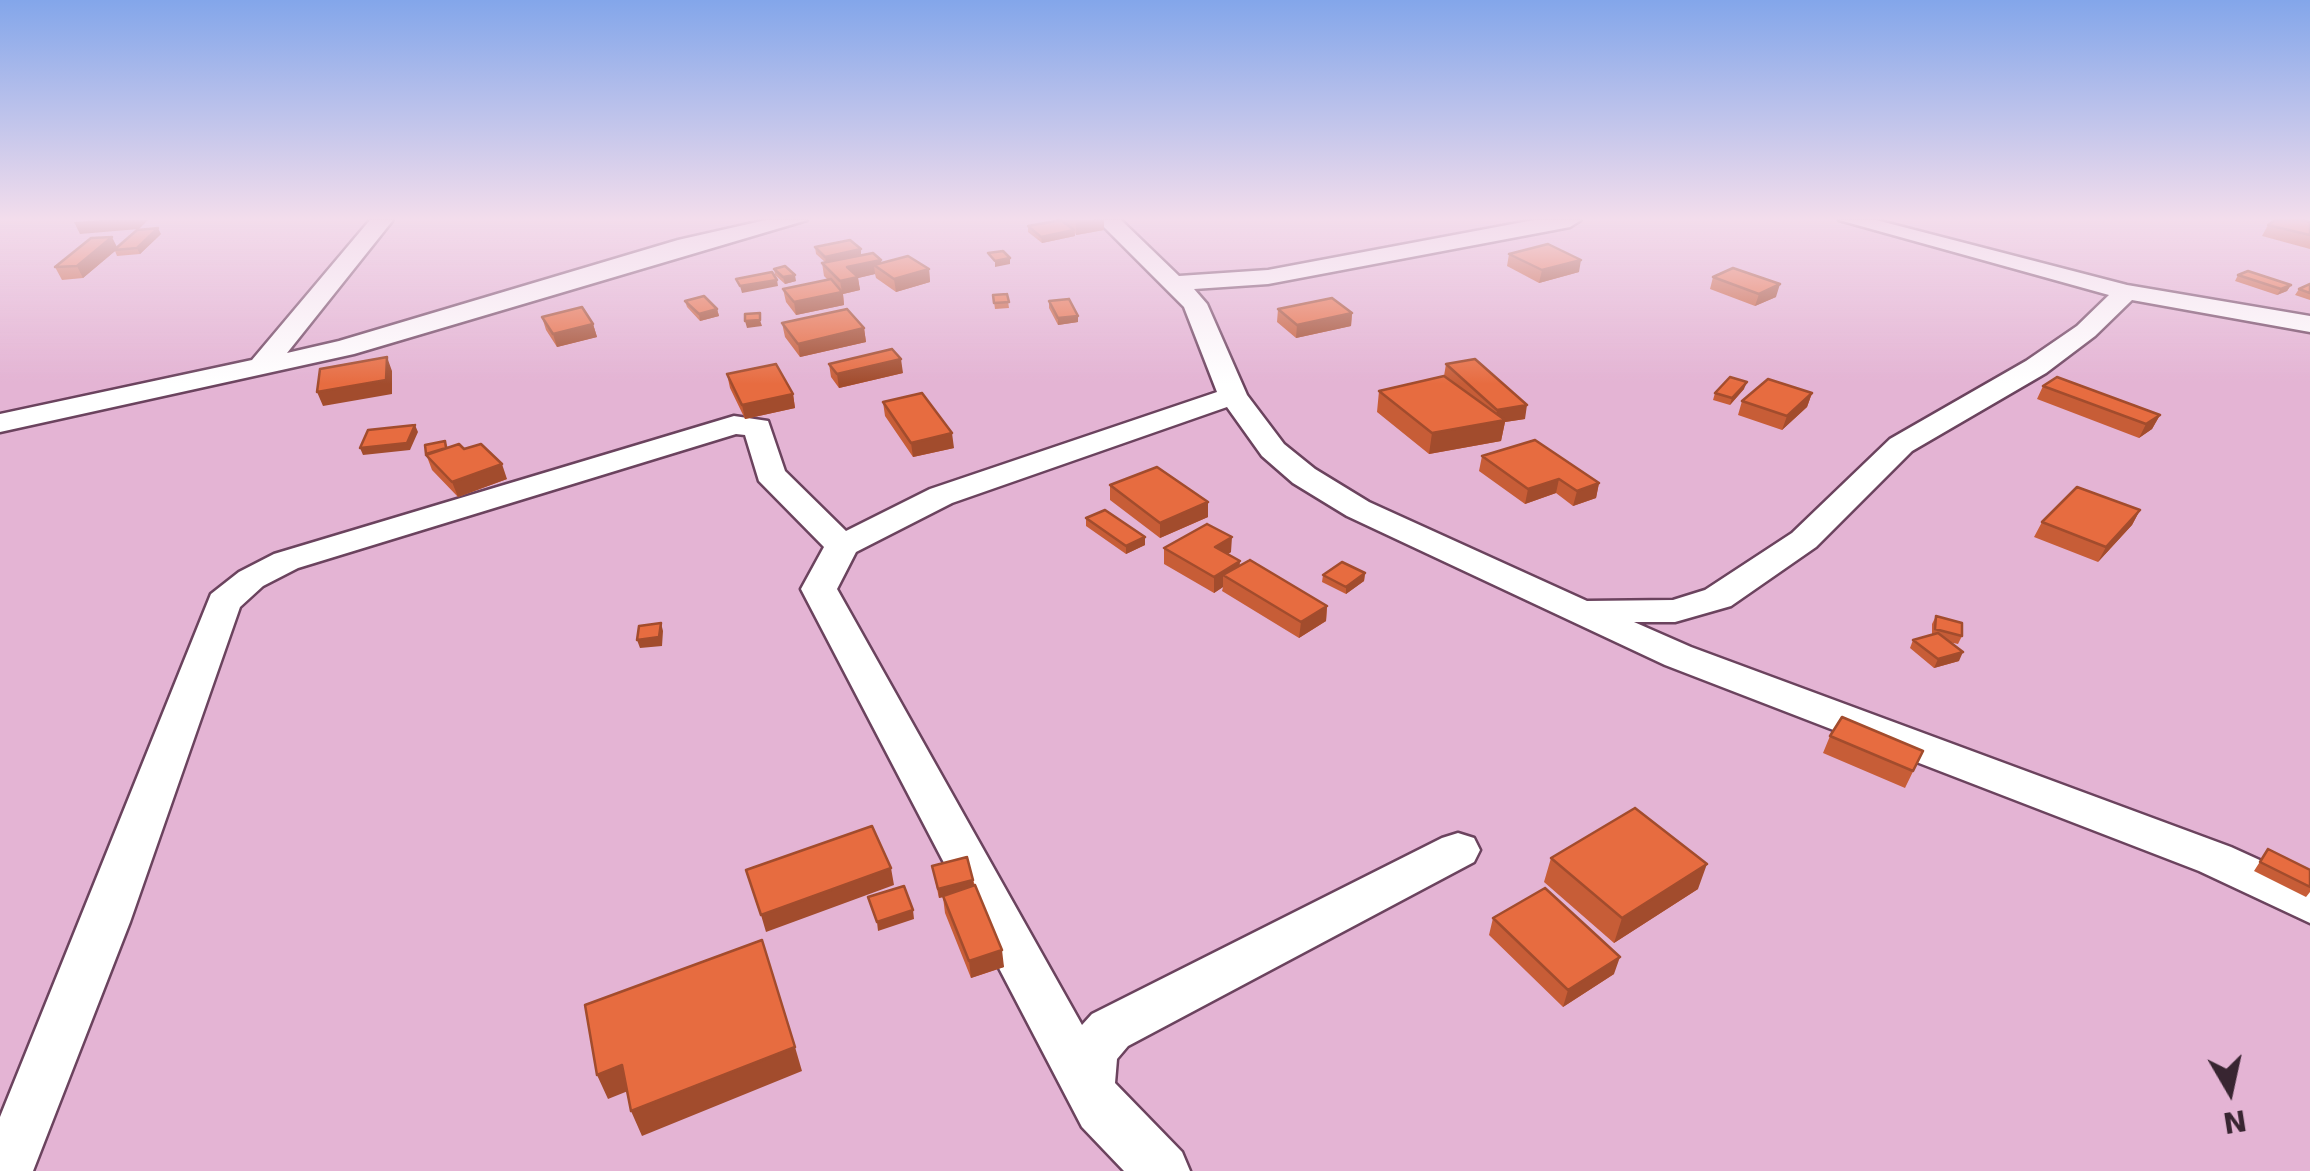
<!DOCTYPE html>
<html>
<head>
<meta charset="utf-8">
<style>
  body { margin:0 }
  #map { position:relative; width:2310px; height:1171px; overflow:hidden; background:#e4b4d4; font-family:"DejaVu Sans",sans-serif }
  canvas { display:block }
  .north { position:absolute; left:2180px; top:1041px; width:100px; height:100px; -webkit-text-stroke:8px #e4b4d4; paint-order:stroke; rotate:171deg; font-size:28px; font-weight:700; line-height:40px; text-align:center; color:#382531 }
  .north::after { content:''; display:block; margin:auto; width:35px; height:45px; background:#382531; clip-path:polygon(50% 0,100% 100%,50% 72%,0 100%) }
</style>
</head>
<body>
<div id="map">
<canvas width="2310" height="1171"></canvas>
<div class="north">N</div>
</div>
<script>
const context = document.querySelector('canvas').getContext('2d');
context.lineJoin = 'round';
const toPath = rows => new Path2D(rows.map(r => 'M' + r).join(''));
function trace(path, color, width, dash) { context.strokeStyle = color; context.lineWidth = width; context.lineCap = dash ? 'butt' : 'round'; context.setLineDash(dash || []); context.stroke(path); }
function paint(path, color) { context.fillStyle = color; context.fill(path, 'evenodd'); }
const minor = toPath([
  [370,220,393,220,287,353,339,341,678,240,766,220,807,220,354,354,0,432,0,414,252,360,370,220],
  [1097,220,1121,220,1179,276,1268,270,1534,220,1581,220,1570,227,1268,284,1194,289,1207,304,1247,395,1284,444,1315,469,1369,502,1587,601,1673,600,1705,590,1792,533,1890,439,2026,361,2077,326,2109,295,1839,220,1876,220,2127,285,2310,316,2310,332,2132,300,2095,336,2046,373,1912,451,1816,547,1731,606,1675,622,1634,622,1691,647,2231,847,2310,883,2310,923,2199,871,1665,665,1347,516,1293,483,1262,456,1227,407,952,503,856,552,837,589,1082,1025,1092,1014,1442,838,1458,833,1474,838,1480,850,1474,862,1128,1046,1117,1059,1115,1083,1182,1152,1190,1171,1124,1171,1082,1127,801,589,824,547,759,481,745,435,736,434,298,568,263,586,240,607,130,922,33,1171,0,1171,0,1117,211,594,239,572,274,554,734,416,768,421,785,471,846,531,930,489,1217,392,1184,307,1097,220]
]);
trace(minor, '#6b435e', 5);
paint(minor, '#fff');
paint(toPath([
  [1060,220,1104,220,1104,230,1076,235,1075,233,1075,236,1042,243,1028,232,1028,226],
  [2310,222,2310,249,2262,236,2268,225],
  [161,234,140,254,117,256,115,251,83,278,62,280,55,267],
  [815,247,861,249,861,255,881,260,881,263,929,269,930,282,896,292,876,278,875,274,858,278,860,290,843,294,844,305,796,315,786,302,783,289,828,280,824,276,822,263,826,263,816,254],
  [1509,254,1579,272,1539,283,1507,266],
  [774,269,796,281,785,284,775,275],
  [2238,275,2291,285,2287,291,2277,295,2235,281],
  [1713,277,1776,297,1755,306,1710,289],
  [2310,284,2310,300,2295,295,2299,289],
  [1007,294,1009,308,995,309,993,295],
  [685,301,717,309,719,316,700,321,687,307],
  [1049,301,1078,322,1058,325,1049,308],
  [1278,309,1352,313,1351,326,1296,338,1277,322],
  [542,317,593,324,597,337,557,347,546,330],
  [782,323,864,328,866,342,800,357,785,337],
  [829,364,903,373,839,388,831,377],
  [1446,364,1525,419,1505,422,1501,441,1429,454,1377,412,1379,391,1444,376],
  [727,374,793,394,795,408,745,419,730,388],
  [2043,386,2160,415,2152,429,2139,438,2037,399],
  [1744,389,1730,405,1713,400,1715,393],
  [1812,393,1807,407,1782,430,1738,415,1742,401],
  [883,402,954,448,913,457,885,416],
  [445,441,448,448,464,449,507,479,458,497,432,470,426,454],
  [1482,456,1599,483,1596,498,1573,506,1556,493,1525,504,1479,471],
  [1110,485,1208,517,1160,538,1110,500],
  [2140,510,2132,525,2098,562,2034,537,2042,522],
  [1086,518,1145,545,1126,554,1086,526],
  [1164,548,1231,552,1228,554,1240,566,1327,606,1326,621,1299,638,1222,591,1223,587,1214,593,1164,564],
  [1365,573,1364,581,1346,594,1322,582,1323,575],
  [1936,616,1962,636,1958,644,1949,642,1959,661,1934,668,1910,648,1913,640,1932,635,1932,624],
  [1830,736,1923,751,1905,788,1823,753],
  [2268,849,2310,870,2310,892,2306,897,2254,871],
  [1551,858,1698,889,1614,943,1544,882],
  [932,866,973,880,1004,967,971,978,945,913,943,897,939,898],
  [1493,918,1614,974,1563,1007,1489,935]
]), '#c75d37');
paint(toPath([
  [102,220,148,220,139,229,80,234,74,222],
  [1093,220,1104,220,1104,230,1076,235,1076,223],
  [158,228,161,234,140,254,137,248],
  [1074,230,1075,236,1042,243,1041,237],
  [112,237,118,249,114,250,115,251,83,278,77,266],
  [861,249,861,255,826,263,825,257],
  [1010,258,1010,264,995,267,995,261],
  [881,260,882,271,874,265,875,274,858,278,860,290,843,294,844,305,796,315,794,302,842,292,840,281,847,267],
  [1581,260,1579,272,1539,283,1542,270],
  [929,269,930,282,896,292,894,279],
  [795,275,796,281,785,284,783,277],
  [777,280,778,286,742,293,740,286],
  [1780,284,1776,297,1755,306,1759,294],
  [2291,285,2287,291,2277,295,2281,289],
  [717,309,719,316,700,321,699,314],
  [1352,313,1351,326,1296,338,1297,325],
  [1078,316,1078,322,1058,325,1058,318],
  [760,320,762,326,747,328,745,321],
  [593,324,597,337,557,347,553,334],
  [864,328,866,342,800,357,798,344],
  [387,357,392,371,392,394,323,406,317,392],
  [901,359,903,373,839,388,837,374],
  [1747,382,1744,389,1730,405,1732,398],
  [1812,393,1807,407,1782,430,1787,416],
  [793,394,795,408,745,419,742,405],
  [1527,405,1525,419,1505,422,1501,441,1429,454,1432,433,1495,422,1497,410],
  [2160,415,2152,429,2139,438,2146,424],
  [415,425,418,432,410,450,363,455,360,448],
  [952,433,954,448,913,457,911,443],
  [502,464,507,479,458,497,452,482],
  [1559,479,1556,493,1525,504,1528,489],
  [1599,483,1596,498,1573,506,1577,491],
  [1208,502,1208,517,1160,538,1160,523],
  [2140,510,2132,525,2098,562,2106,547],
  [1145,537,1145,545,1126,554,1126,546],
  [1232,537,1231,552,1214,563,1215,547],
  [1240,561,1239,577,1223,575,1223,587,1214,593,1214,577],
  [1365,573,1364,581,1346,594,1346,587],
  [1327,606,1326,621,1299,638,1301,622],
  [661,623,663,631,662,646,640,648,637,640],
  [1963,652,1959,661,1934,668,1938,659],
  [1707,864,1698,889,1614,943,1622,918],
  [891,868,894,885,766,932,761,915],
  [973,880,974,889,939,898,938,889],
  [913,910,914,919,878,931,877,922],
  [1002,950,1004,967,971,978,969,961],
  [1620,957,1614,974,1563,1007,1568,990],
  [795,1047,802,1071,642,1136,631,1111],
  [622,1065,633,1089,608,1099,597,1075]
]), '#a24c2d');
const building = toPath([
  [1061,220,1074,230,1041,237,1028,226,1061,220],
  [2275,220,2301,220,2310,222,2310,235,2268,225,2275,220],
  [158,228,137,248,114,250,137,230,158,228],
  [112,237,77,266,55,267,91,238,112,237],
  [850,240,861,249,825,257,815,247,850,240],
  [1548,244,1581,260,1542,270,1509,254,1548,244],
  [1003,251,1010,258,995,261,988,253,1003,251],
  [873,253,881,260,847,267,858,277,840,281,822,263,873,253],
  [908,256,929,269,894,279,874,265,908,256],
  [785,266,795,275,783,277,774,269,785,266],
  [1733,268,1780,284,1759,294,1713,277,1733,268],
  [2248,271,2291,285,2281,289,2238,275,2248,271],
  [772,272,777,280,740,286,736,279,772,272],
  [831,279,842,292,794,302,783,289,831,279],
  [2310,284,2310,293,2299,289,2310,284],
  [1007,294,1009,302,994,303,993,295,1007,294],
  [704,296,717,309,699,314,685,301,704,296],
  [1332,298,1352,313,1297,325,1278,309,1332,298],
  [1069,299,1078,316,1058,318,1049,301,1069,299],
  [582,307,593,324,553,334,542,317,582,307],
  [847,309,864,328,798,344,782,323,847,309],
  [760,313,760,320,745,321,745,314,760,313],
  [892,349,901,359,837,374,829,364,892,349],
  [387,357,386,380,317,392,320,369,387,357],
  [1475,359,1527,405,1497,410,1446,364,1475,359],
  [776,364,793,394,742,405,727,374,776,364],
  [1444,376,1505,420,1432,433,1379,391,1444,376],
  [1730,377,1747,382,1732,398,1715,393,1730,377],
  [2057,377,2160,415,2146,424,2043,386,2057,377],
  [1768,379,1812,393,1787,416,1742,401,1768,379],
  [922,393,952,433,911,443,883,402,922,393],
  [415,425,407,443,360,448,368,430,415,425],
  [1535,440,1599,483,1577,491,1559,479,1528,489,1482,456,1535,440],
  [445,441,446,448,426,454,425,445,445,441],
  [459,444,464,449,481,444,502,464,452,482,426,455,459,444],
  [1157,467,1208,502,1160,523,1110,485,1157,467],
  [2077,487,2140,510,2106,547,2042,522,2077,487],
  [1105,510,1145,537,1126,546,1086,518,1105,510],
  [1207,524,1232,537,1215,547,1240,561,1214,577,1164,548,1207,524],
  [1250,560,1327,606,1301,622,1223,575,1250,560],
  [1342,562,1365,573,1346,587,1323,575,1342,562],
  [1936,616,1962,623,1962,636,1935,629,1936,616],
  [661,623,659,637,637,640,639,626,661,623],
  [1938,633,1963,652,1938,659,1913,640,1938,633],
  [1842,717,1923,751,1913,771,1830,736,1842,717],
  [1635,808,1707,864,1622,918,1551,858,1635,808],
  [872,826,891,868,761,915,746,870,872,826],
  [2268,849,2310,870,2310,887,2260,862,2268,849],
  [967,857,973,880,938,889,932,866,967,857],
  [975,885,1002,950,969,961,943,896,975,885],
  [904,886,913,910,877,922,868,897,904,886],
  [1545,888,1620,957,1568,990,1493,918,1545,888],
  [762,940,795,1047,631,1111,622,1065,597,1075,585,1005,762,940]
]);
paint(building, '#e76c40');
trace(building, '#a24c2d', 2.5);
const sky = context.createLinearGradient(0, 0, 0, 384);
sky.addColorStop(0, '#83a6ea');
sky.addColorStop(0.57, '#f3ddec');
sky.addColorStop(1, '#f3ddec00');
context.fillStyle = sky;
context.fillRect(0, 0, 2310, 384);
</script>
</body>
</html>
